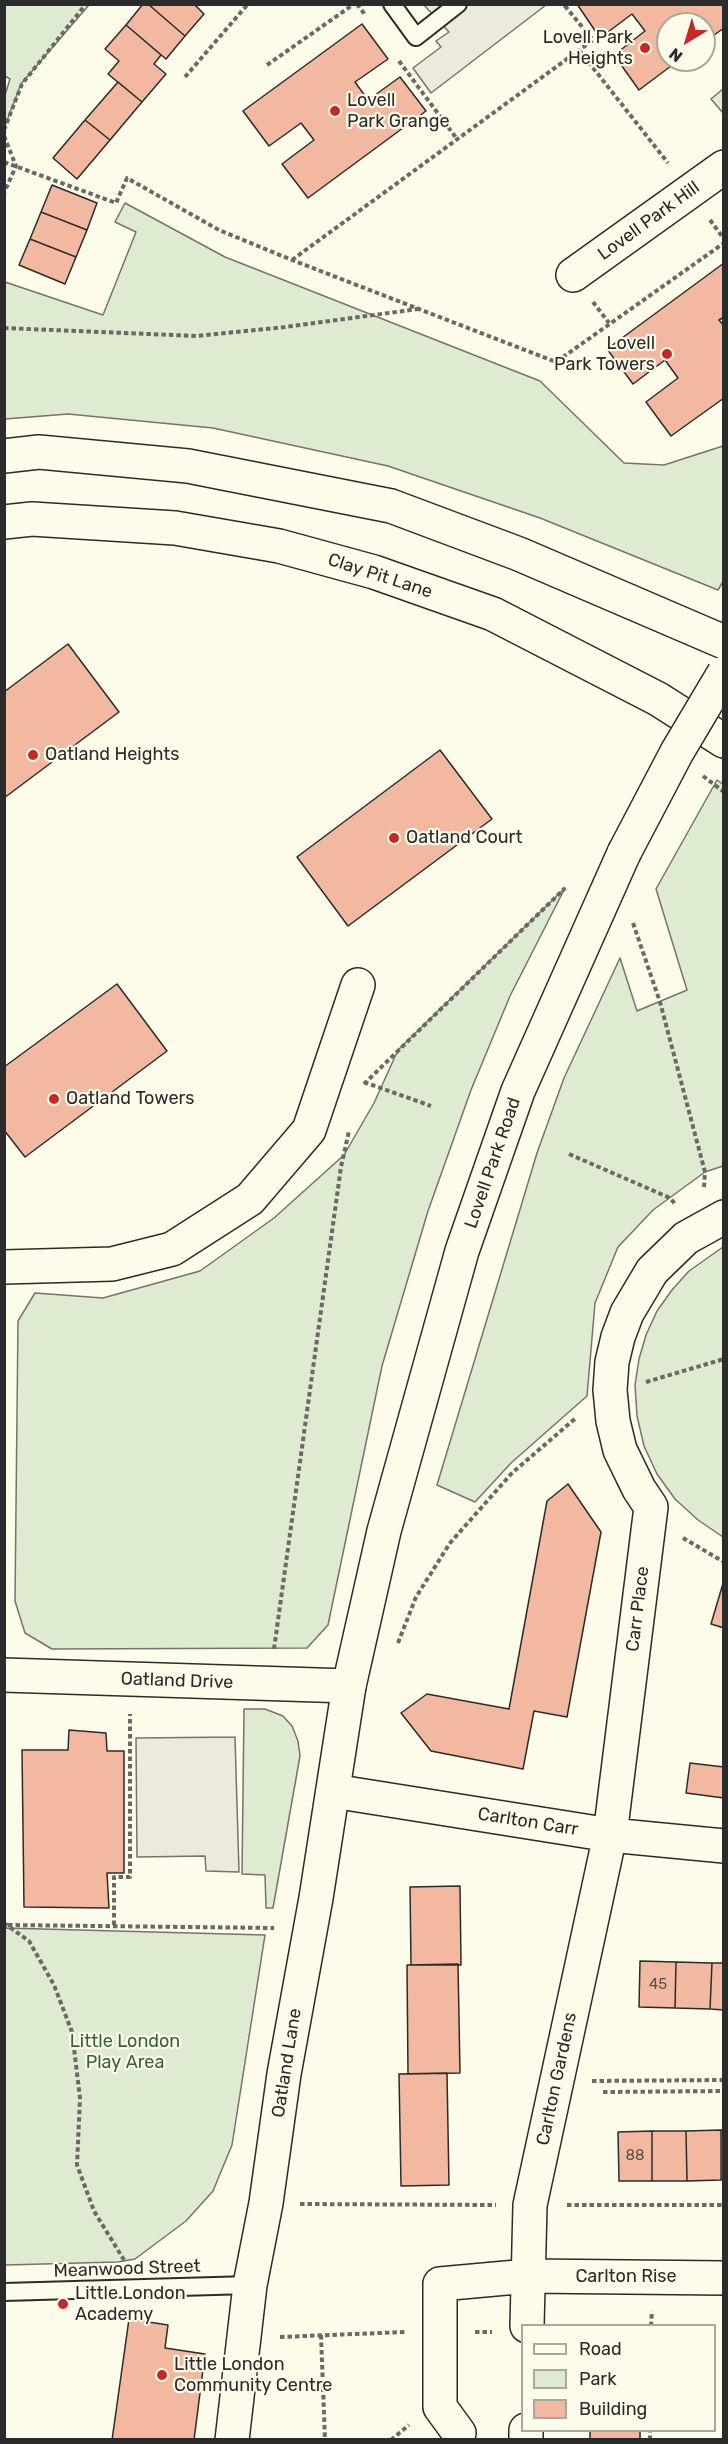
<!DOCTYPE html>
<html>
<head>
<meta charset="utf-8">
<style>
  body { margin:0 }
  #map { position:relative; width:728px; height:2444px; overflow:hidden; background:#fdfbea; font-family:Rubik,sans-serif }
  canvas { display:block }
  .frame { position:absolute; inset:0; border:6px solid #2b2b2b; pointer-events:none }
  .legend { position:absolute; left:521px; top:2324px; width:195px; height:108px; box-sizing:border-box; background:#fdfbea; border:2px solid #a9a89e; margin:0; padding:8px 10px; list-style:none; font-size:18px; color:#2b2b2b }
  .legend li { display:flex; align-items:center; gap:12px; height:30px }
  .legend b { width:30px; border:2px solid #a9a89e }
  .north { position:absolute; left:656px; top:12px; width:60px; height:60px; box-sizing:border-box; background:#fdfbea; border:2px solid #a9a89e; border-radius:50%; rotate:218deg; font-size:16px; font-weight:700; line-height:24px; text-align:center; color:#2b2b2b }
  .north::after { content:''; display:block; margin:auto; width:21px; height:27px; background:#c62828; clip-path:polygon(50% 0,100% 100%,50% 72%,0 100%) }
</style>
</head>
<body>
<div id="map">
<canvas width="728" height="2444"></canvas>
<div class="frame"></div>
<ul class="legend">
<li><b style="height:8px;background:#fdfbea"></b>Road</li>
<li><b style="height:16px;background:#deebd1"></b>Park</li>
<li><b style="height:16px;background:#f2b8a0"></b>Building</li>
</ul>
<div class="north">N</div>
</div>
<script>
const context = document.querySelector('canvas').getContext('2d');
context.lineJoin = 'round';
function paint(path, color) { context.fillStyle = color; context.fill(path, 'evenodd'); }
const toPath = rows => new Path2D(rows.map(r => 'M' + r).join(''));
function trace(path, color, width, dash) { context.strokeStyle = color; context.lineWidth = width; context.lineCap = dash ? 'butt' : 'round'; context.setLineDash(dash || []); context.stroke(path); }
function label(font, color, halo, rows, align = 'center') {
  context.font = font + ' Rubik,sans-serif'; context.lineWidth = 4.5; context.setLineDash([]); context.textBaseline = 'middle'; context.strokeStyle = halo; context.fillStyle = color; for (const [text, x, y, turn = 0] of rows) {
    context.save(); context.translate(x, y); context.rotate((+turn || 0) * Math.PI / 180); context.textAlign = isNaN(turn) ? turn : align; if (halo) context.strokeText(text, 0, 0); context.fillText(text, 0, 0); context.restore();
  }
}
const green = toPath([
  [5,4,89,5,21,84,5,126,5,95,10,79,5,76,5,4],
  [723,89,723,113,711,99,723,89],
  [125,203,225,257,540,381,624,463,664,465,723,446,724,580,718,590,540,518,388,466,213,428,68,414,5,419,5,282,103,315,136,232,115,222,125,203],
  [717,780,724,785,723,1166,705,1172,653,1210,618,1247,595,1303,587,1396,511,1463,475,1502,437,1485,537,1153,564,1078,620,958,637,1011,687,990,656,889,717,780],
  [565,888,510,996,471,1090,428,1211,382,1366,328,1625,307,1648,52,1649,25,1633,15,1601,18,1321,35,1293,103,1298,200,1271,274,1218,344,1155,374,1103,398,1050,565,888],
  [723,1247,723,1537,698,1520,675,1499,657,1474,644,1446,637,1416,635,1385,639,1359,646,1335,657,1311,672,1290,689,1271,723,1247],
  [244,1709,265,1709,283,1716,292,1726,298,1741,300,1756,273,1908,266,1908,265,1875,242,1874,244,1709],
  [5,1928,265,1935,232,2145,213,2191,186,2221,135,2259,118,2262,5,2265,5,1928]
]);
paint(green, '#deebd1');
trace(green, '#74746e', 1.5);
const parking = toPath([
  [424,5,546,5,431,93,413,68,441,47,436,41,449,32,424,5],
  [235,1737,239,1872,206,1871,205,1856,137,1857,136,1738,235,1737]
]);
paint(parking, '#eceadb');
trace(parking, '#74746e', 1.5);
const building = toPath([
  [143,4,148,4,185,36,166,59,126,25,143,4],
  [148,4,194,4,204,14,185,36,148,4],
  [577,4,724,4,724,28,704,42,704,24,668,24,668,60,679,60,639,90,614,55,645,31,632,14,600,38,577,4],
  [362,24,388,59,355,82,368,100,400,77,426,111,308,198,282,164,314,140,301,123,269,146,243,111,362,24],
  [126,25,161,55,154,64,166,74,142,102,108,74,119,61,105,49,126,25],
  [118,82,142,102,110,140,85,120,118,82],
  [85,120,110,140,77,179,53,158,85,120],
  [52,185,97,203,87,230,41,212,52,185],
  [41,212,87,230,76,257,30,239,41,212],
  [30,239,76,257,65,284,19,265,30,239],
  [724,263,724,317,719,320,724,326,724,398,671,436,646,402,678,378,665,360,633,384,607,349,724,263],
  [68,644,119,712,4,798,4,692,68,644],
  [440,750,492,819,348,926,297,857,440,750],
  [117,984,167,1051,25,1157,4,1130,4,1067,117,984],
  [568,1484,601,1532,567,1717,534,1711,523,1769,431,1751,401,1713,427,1694,509,1709,547,1501,568,1484],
  [724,1580,724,1628,711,1624,724,1580],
  [69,1730,106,1733,107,1751,124,1751,124,1873,107,1873,109,1908,24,1907,22,1750,68,1750,69,1730],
  [690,1763,724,1767,724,1798,686,1793,690,1763],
  [460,1886,461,1965,411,1965,410,1887,460,1886],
  [640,1961,676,1962,675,2008,639,2007,640,1961],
  [676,1962,712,1963,710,2009,675,2008,676,1962],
  [712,1963,724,1963,724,2010,710,2009,712,1963],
  [458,1964,460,2073,408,2074,407,1965,458,1964],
  [447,2073,449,2185,401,2186,399,2074,447,2073],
  [721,2130,724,2130,724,2180,721,2180,721,2130],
  [721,2130,721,2180,687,2181,686,2131,721,2130],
  [652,2131,686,2131,687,2181,652,2181,652,2131],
  [652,2131,652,2181,619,2181,618,2132,652,2131],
  [129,2319,168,2325,165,2348,205,2354,194,2440,112,2440,129,2319],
  [590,2430,640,2430,640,2440,590,2440,590,2430]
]);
paint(building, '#f2b8a0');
trace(building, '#2b2b2b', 1.5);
const service = toPath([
  [392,4,416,37,458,4],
  [4,2292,250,2285]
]);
const minor = toPath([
  [573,275,724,167],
  [4,1267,112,1264,172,1249,250,1199,309,1130,358,985],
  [4,1675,349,1686],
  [333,1791,610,1835,724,1846],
  [527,2326,530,2205,610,1835,651,1507,639,1489,620,1450,613,1421,610,1390,612,1362,618,1337,627,1313,652,1271,686,1238,724,1217],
  [459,2433,440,2407,440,2284,528,2276,724,2278],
  [526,2440,526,2430]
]);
const tertiary = toPath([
  [232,2440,250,2285,266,2203,284,2074,316,1898,349,1686,384,1531,462,1251,518,1091,624,853]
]);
const trunk = toPath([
  [4,456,39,452,188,466,391,506,519,554,724,642],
  [4,522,32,519,175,528,279,546,374,572,493,614,658,699,724,741]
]);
trace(service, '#2b2b2b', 20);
trace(minor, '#2b2b2b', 36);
trace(tertiary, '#2b2b2b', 36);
trace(trunk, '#2b2b2b', 36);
trace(toPath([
  [357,4,366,16],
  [579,50,668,163],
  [399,61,457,139],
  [267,65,354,4],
  [185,77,248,4],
  [4,130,22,84,86,4],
  [4,136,16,166,4,193],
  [4,162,116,203,127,178,219,230,292,260,556,362,724,243],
  [710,220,724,239],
  [292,260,593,40,565,6,567,4],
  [593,302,609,323],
  [4,328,196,336,285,327,418,309],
  [703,776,724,792],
  [633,923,660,1002,705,1172,704,1187],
  [364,1082,431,1106],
  [364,1084,565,888],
  [569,1154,670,1198,675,1204],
  [646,1382,724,1359],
  [683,1538,724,1562],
  [398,1643,416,1597,450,1543,512,1473,577,1417],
  [274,1649,341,1167,349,1131],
  [4,1923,29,1941,54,1985,72,2032,80,2098,77,2165,94,2211,124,2260],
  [8,1925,274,1928],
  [114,1925,114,1877,130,1877,130,1714],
  [592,2081,724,2080],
  [603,2092,724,2091],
  [300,2204,496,2205],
  [567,2205,724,2205],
  [651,2326,652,2311],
  [475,2332,492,2332],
  [321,2335,325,2440],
  [280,2337,405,2332],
  [391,2440,409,2425],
  [650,2440,650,2430]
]), '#6a6964', 4, [4.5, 3]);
trace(service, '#fdfbea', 16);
trace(minor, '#fdfbea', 33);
trace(tertiary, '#fdfbea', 33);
trace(trunk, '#fdfbea', 33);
const tertiaryBridge = toPath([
  [624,853,677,752,724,673]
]);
trace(tertiaryBridge, '#2b2b2b', 36, []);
trace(tertiaryBridge, '#fdfbea', 33);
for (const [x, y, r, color] of [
  [645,48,6,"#c62828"],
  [335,111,6,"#c62828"],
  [667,354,6,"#c62828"],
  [33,755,6,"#c62828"],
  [394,838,6,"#c62828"],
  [54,1099,6,"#c62828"],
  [63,2304,6,"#c62828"],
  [162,2375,6,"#c62828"]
]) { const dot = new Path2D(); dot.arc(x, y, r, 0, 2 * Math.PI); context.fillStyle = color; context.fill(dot); trace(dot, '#fdfbea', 2); }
label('15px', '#5d4e48', null, [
  ["45",658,1985],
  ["88",635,2156]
]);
label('18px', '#2b2b2b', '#fdfbea', [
  ["Lovell Park",633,38,"right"],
  ["Heights",633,59,"right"],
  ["Lovell",347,101],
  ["Park Grange",347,122],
  ["Lovell",655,344,"right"],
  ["Park Towers",655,365,"right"],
  ["Oatland Heights",45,755],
  ["Oatland Court",406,838],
  ["Oatland Towers",66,1099],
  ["Little London",75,2294],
  ["Academy",75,2315],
  ["Little London",174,2365],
  ["Community Centre",174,2386]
], 'left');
label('18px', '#2b2b2b', '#fdfbea', [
  ["Lovell Park Hill",649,221,-36],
  ["Clay Pit Lane",380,576,18],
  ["Lovell Park Road",493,1163,-71],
  ["Carr Place",638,1609,-83],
  ["Oatland Drive",177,1681,2],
  ["Carlton Carr",528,1822,9],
  ["Oatland Lane",287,2063,-81],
  ["Carlton Gardens",557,2079,-78],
  ["Meanwood Street",127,2269,-2],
  ["Carlton Rise",626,2277]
]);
label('18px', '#34623c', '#fdfbea', [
  ["Little London",125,2042],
  ["Play Area",125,2063]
]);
</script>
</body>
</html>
